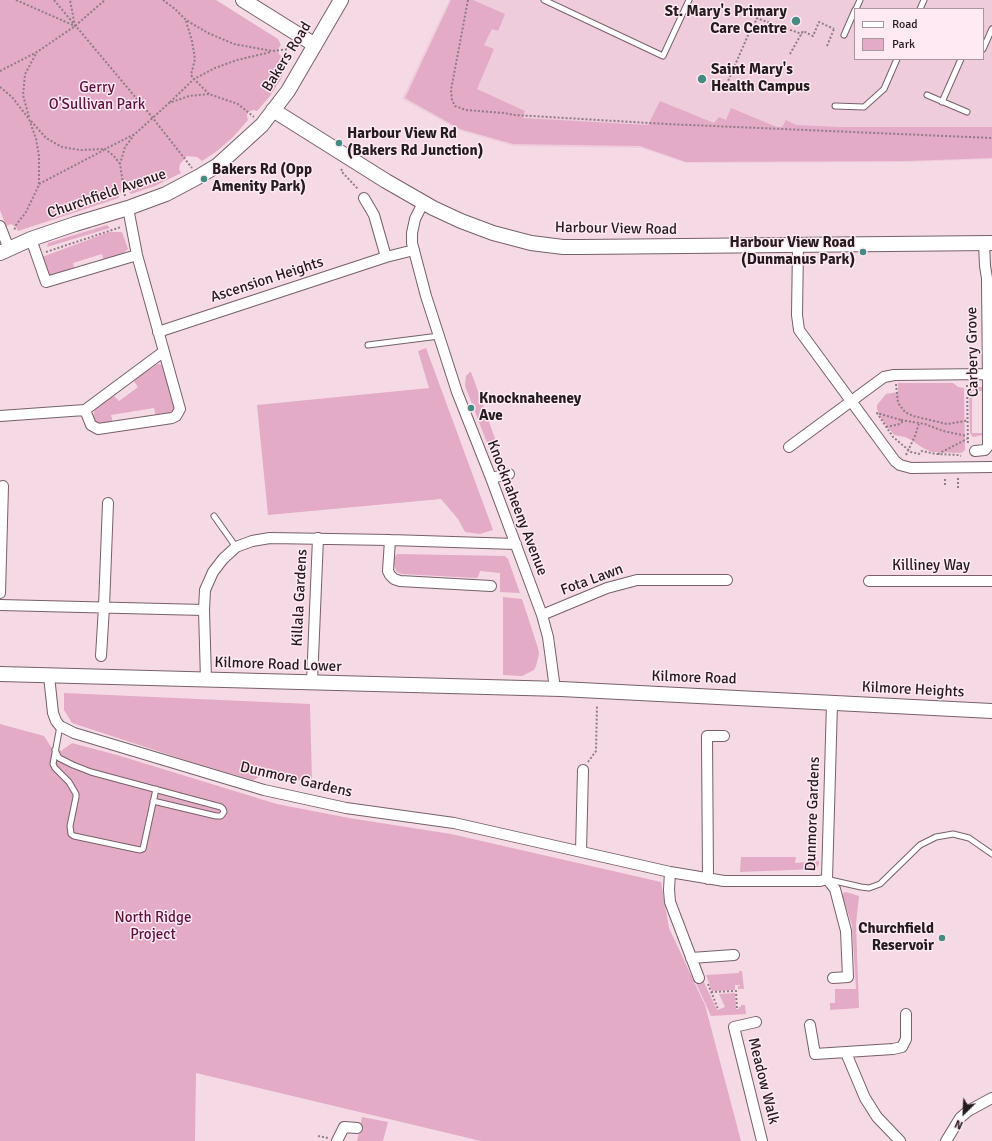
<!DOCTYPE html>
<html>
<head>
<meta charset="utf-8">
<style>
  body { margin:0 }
  #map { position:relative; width:992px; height:1141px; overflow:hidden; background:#f5dae6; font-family:Signika,sans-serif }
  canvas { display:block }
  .legend { position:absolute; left:854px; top:8px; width:130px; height:52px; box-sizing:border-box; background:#ffe9f2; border:1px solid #a7979e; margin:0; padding:5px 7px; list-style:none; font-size:12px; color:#241b1f }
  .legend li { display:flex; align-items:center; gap:8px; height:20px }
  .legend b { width:20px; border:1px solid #a7979e }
  .north { position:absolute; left:944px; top:1093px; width:40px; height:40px; -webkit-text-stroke:3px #ffe9f2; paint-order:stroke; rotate:204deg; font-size:11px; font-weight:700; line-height:16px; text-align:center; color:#241b1f }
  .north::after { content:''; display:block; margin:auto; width:14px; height:18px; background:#241b1f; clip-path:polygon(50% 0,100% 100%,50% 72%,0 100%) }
</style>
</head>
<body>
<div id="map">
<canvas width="992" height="1141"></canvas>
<ul class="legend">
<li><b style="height:5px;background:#fff"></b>Road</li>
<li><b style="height:11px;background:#e3abc5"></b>Park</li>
</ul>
<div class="north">N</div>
</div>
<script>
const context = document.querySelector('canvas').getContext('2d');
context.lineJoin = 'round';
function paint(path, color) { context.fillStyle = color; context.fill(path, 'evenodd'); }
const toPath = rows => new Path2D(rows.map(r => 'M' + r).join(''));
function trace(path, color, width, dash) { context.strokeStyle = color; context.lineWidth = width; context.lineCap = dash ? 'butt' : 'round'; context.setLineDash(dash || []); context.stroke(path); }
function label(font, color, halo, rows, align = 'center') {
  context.font = font + ' Signika,sans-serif'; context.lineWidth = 3; context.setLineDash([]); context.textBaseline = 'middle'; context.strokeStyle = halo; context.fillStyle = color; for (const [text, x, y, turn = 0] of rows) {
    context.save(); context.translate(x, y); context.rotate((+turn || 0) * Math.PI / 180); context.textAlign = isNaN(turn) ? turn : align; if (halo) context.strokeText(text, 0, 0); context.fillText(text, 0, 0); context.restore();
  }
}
paint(toPath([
  [449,0,992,0,992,159,908,162,686,163,641,148,514,146,461,131,402,99],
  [855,9,983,9,983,59,855,59]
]), '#efccdc');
paint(toPath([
  [0,0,216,0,278,39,281,45,278,49,279,54,281,56,285,57,285,68,281,79,270,96,257,111,253,110,248,112,247,116,248,120,233,137,217,151,202,161,197,157,187,156,180,164,179,169,181,173,155,186,131,194,128,191,125,189,121,191,119,198,18,231,16,227,11,224,6,226,0,210],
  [451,0,473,0,505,14,498,31,492,29,484,45,494,49,477,89,525,111,523,118,648,125,660,101,714,123,719,117,726,120,731,108,777,127,782,127,786,120,796,125,839,127,992,127,992,158,907,161,686,162,640,146,513,144,460,129,405,98],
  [107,225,110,228,47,247,48,243],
  [109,232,122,232,128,249,125,252,104,261,102,254,73,263,75,270,50,278,42,257],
  [426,348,493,530,480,534,465,532,458,519,441,499,268,515,257,405,429,388,418,351],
  [158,364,162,365,163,368,174,408,172,413,156,417,154,408,111,415,113,423,101,425,96,423,93,416,95,409,113,395,119,401,138,387,133,380],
  [470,372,471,372,501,455,502,465,498,465,494,461,465,386,466,376],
  [898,383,953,383,958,387,964,388,965,450,964,451,961,453,932,452,923,448,911,440,905,437,894,435,880,417,877,409,877,405,886,394,898,392],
  [969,387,983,387,983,391,972,391,972,433,983,433,983,435,973,437,970,433],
  [397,554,505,556,508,559,520,593,500,592,500,573,480,571,478,577,476,578,402,574,397,572,393,563,394,558],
  [503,597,522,599,538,648,539,654,536,666,534,670,522,676,503,675],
  [64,693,310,704,312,781,275,779,261,776,253,780,188,761,72,723,64,710],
  [0,724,44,736,51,747,61,751,72,743,117,755,277,804,349,818,451,834,661,882,669,928,705,1005,741,1141,481,1141,196,1073,195,1141,0,1141],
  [741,857,796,857,795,863,819,861,819,864,816,869,740,872],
  [846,892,859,896,856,924,859,1008,830,1010,830,1003,835,1003,835,989,856,989,852,925,842,895,843,893],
  [739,971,742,971,744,989,738,989,738,986,740,986,740,985,735,985,735,990,712,991,706,975,739,973],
  [702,978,717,1010,725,1007,719,994,735,993,736,1009,739,1009,739,1007,741,1007,741,1005,745,1005,746,1014,711,1016,695,981],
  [362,1117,388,1122,383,1141,357,1141]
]), '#e3abc5');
const lane = toPath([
  [544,0,663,56,689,0],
  [856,9,860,0],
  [920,9,924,0],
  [844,35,855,10],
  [983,49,992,29],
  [927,95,967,112],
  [942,102,961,59],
  [835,106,864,107,884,89,897,59],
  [368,345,439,336],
  [214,516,236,547],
  [60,726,53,764,55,768,69,782,76,794,76,797,70,826,71,834,74,836,140,850,143,849,156,789],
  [55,750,59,758,73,765,91,772,221,807,223,809,224,812,221,816,216,816,153,801],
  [830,880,861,887,869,888,880,884,920,845,936,837,953,834,969,838,992,854]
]);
const street = toPath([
  [364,198,374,215,386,257],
  [423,203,415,219,412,233,412,243,426,296,457,392,491,478,542,615,548,637,555,689],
  [0,226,9,249],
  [31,239,46,282,137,255],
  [798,246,797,315,799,330,895,461,900,465,911,468,992,467],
  [158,332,386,257,414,250],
  [85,410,91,425,98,429,172,418,176,416,180,409,137,255,128,208],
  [0,416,85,410,163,352],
  [789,447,884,377,894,375,988,374],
  [975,451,985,450,988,446,988,386,987,278,985,266,984,243],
  [491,478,509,474],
  [390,540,388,571,390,575,394,579,400,581,491,586],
  [869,581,992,581],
  [0,593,3,486],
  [0,605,204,610],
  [542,615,607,588,637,580,727,580],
  [101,656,104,607,108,503],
  [49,676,53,713,56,721,60,726,74,733,264,790,346,808,454,823,670,872,724,881,820,881,827,879,832,703],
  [206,680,204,610,205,590,213,572,223,559,236,547,252,541,270,538,390,540,516,544],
  [312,682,318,538],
  [581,851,583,770],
  [670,872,669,890,670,902,699,978],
  [708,879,707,736,724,736],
  [827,879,835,889,846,931,848,977,833,978],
  [691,958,734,955],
  [756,1022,734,1027,762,1141],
  [810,1025,815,1054,893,1049,902,1047,906,1039,906,1014],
  [846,1053,865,1098,877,1117,900,1141],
  [337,1141,344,1127,357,1128],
  [946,1141,960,1118,968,1111,992,1098]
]);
const secondary = toPath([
  [243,0,315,45],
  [273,110,386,181,433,208,461,221,493,233,531,243,563,247,581,247,992,243],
  [0,253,31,239,75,224,128,208,166,194,198,177,218,165,262,125,288,91,341,0],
  [0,674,561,689,992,711]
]);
trace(lane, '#77606a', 7);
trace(street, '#77606a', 12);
trace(secondary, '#77606a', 16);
trace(toPath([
  [16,0,75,26,70,0],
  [54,0,152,117,192,168],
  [163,0,175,9,186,20,208,33,234,44,272,51,297,48],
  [468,0,451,90,452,100,455,106,466,110,504,113,515,115,666,124,992,138],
  [756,18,802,34],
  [827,46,834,29],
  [790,54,803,31,813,36,819,22,834,29],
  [0,71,37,52,75,26,105,0],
  [0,87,12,97,29,119,36,139,39,156,39,185,26,212,16,225,14,231],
  [725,88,749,33,761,12],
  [209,94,194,79,215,68,237,60,271,52],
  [170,102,194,79,191,75,195,59,192,41,186,21],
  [29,117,23,95,25,74,37,52],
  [31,121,46,138,62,147,80,150,105,149],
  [120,164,114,156,105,149,135,134,169,103,189,96,209,94,238,104,254,117],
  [342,169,341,171,358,189],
  [39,184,104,150],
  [125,196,120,164,125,147,134,135],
  [46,252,121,227],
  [896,384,898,403,905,412,913,416,947,424,965,421,967,420],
  [967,385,968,445],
  [901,420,925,424,943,431,967,436],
  [886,427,900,424,902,422,901,420,877,413,893,437,911,452,919,454,922,451,936,454,959,455,961,456],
  [938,454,967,439],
  [906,455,915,436,919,423],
  [958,478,958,488],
  [945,479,945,487],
  [588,762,596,751,597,705],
  [708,984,718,1009],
  [711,992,736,991,737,1009],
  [318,1136,328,1138]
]), '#8f7c84', 2, [2, 2]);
trace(lane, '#fff', 5);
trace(street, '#fff', 10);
trace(secondary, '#fff', 14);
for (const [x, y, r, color] of [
  [796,21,5,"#458b84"],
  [702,79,5,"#458b84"],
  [339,143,4,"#458b84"],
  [204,179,4,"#458b84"],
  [863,252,4,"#458b84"],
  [471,408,4,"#458b84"],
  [942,938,4,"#458b84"]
]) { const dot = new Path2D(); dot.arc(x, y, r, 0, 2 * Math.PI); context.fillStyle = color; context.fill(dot); trace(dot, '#ffe9f2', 1.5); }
label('bold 15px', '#241b1f', '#ffe9f2', [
  ["St. Mary's Primary",787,12,"right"],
  ["Care Centre",787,29,"right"],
  ["Saint Mary's",711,70],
  ["Health Campus",711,87],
  ["Harbour View Rd",347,134],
  ["(Bakers Rd Junction)",347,151],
  ["Bakers Rd (Opp",212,170],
  ["Amenity Park)",212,187],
  ["Harbour View Road",855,243,"right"],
  ["(Dunmanus Park)",855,260,"right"],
  ["Knocknaheeney",479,399],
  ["Ave",479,416],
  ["Churchfield",934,929,"right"],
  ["Reservoir",934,946,"right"]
], 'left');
label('15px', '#241b1f', '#ffe9f2', [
  ["Bakers Road",287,57,-58],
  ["Churchfield Avenue",107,194,-19],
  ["Harbour View Road",616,229,1],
  ["Ascension Heights",267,280,-18],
  ["Carbery Grove",973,352,-91],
  ["Knocknaheeny Avenue",517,508,69],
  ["Killiney Way",931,566],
  ["Fota Lawn",592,580,-20],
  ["Killala Gardens",300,598,-87],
  ["Kilmore Road Lower",278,665,2],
  ["Kilmore Road",694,678,2],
  ["Kilmore Heights",913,690,3],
  ["Dunmore Gardens",296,780,13],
  ["Dunmore Gardens",813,814,-88],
  ["Meadow Walk",763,1081,76]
]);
label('15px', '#5e103e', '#ffe9f2', [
  ["Gerry",97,88],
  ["O'Sullivan Park",97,105],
  ["North Ridge",153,918],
  ["Project",153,935]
]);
</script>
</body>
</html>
